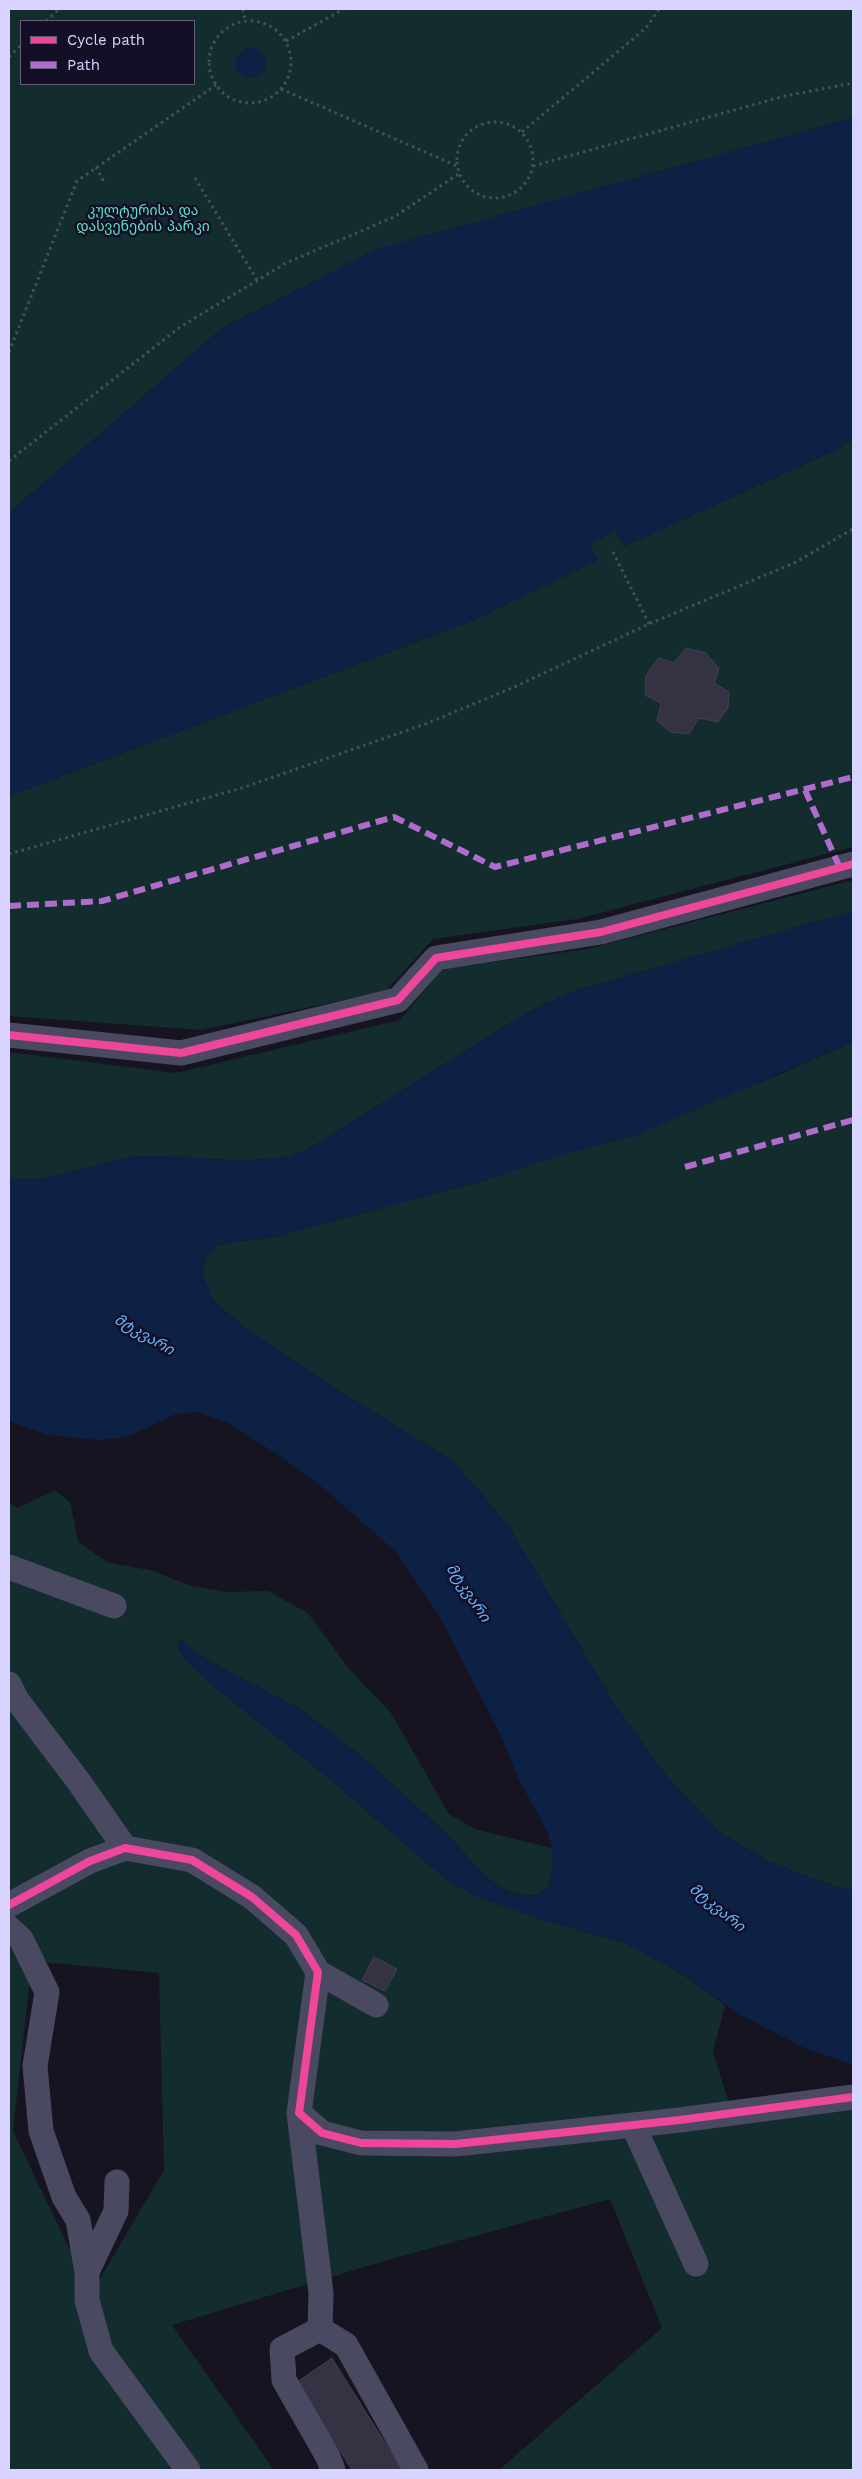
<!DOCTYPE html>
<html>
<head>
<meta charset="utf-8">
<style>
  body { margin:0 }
  #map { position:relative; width:862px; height:2479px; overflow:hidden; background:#161421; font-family:"Work Sans",sans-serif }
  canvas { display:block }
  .frame { position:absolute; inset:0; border:10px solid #d9d4ff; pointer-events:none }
  .legend { position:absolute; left:20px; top:20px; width:175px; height:65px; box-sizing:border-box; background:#130f26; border:1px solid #625e7d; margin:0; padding:6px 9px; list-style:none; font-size:15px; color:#d9d4ff }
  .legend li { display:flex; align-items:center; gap:10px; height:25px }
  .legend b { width:25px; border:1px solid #625e7d }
</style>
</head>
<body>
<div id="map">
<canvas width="862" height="2479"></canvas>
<div class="frame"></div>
<ul class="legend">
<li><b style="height:6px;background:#ed469a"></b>Cycle path</li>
<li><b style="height:6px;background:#b06ccc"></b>Path</li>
</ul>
</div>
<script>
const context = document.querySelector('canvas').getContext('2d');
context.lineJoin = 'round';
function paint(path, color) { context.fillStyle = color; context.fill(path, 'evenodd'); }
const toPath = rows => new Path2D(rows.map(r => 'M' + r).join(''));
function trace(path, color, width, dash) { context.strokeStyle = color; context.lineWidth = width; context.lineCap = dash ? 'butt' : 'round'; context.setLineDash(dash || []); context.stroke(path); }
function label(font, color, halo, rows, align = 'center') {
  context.font = font + ' "Work Sans","Noto Sans Georgian",sans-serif'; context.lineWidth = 5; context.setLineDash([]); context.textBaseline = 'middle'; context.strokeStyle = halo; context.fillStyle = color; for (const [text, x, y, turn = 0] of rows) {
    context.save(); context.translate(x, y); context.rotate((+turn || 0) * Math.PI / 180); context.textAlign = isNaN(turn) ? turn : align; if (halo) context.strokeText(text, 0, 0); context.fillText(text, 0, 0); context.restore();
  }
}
paint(toPath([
  [9,9,853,9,853,118,376,250,221,329,9,513],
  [21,21,194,21,194,84,21,84],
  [853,439,853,847,577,919,433,939,386,991,201,1030,9,1016,9,796,474,620,597,560,589,544,616,530,625,546,838,449],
  [853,880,853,911,574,991,526,1013,310,1148,289,1157,245,1161,159,1156,128,1157,40,1179,9,1180,9,1052,176,1073,400,1020,442,969,588,949],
  [853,1042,853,1891,816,1880,768,1861,719,1832,663,1772,613,1702,511,1530,482,1494,451,1460,330,1385,242,1325,214,1301,202,1275,205,1259,216,1245,278,1236,489,1179,769,1079],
  [55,1490,70,1502,78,1542,109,1563,150,1570,191,1586,226,1592,268,1591,308,1613,350,1670,391,1713,449,1814,475,1829,552,1848,552,1874,548,1889,536,1895,526,1896,508,1891,487,1878,445,1832,361,1756,303,1711,208,1660,179,1640,178,1642,181,1653,212,1685,332,1781,448,1881,542,1920,626,1943,682,1974,725,2005,713,2052,732,2113,853,2097,853,2470,499,2470,662,2328,610,2199,384,2261,172,2325,274,2470,9,2470,9,1502,18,1508],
  [32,1961,159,1973,164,2170,91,2294,13,2131]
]), '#132c2d');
paint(toPath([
  '236 63a15 15 0 1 1 30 0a15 15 0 1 1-30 0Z',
  [853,118,853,439,838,449,625,546,616,530,589,544,597,561,474,620,9,796,9,513,221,329,376,249],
  [853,911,853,1042,634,1136,555,1157,489,1179,278,1236,216,1245,205,1259,202,1275,214,1301,242,1325,330,1385,451,1460,482,1494,511,1530,613,1702,663,1772,719,1832,768,1861,816,1880,853,1891,853,2065,802,2047,741,2015,682,1974,626,1943,542,1920,475,1896,448,1881,332,1781,212,1685,189,1664,177,1647,180,1640,208,1660,303,1711,361,1756,445,1832,487,1878,508,1891,526,1896,536,1895,548,1889,552,1874,552,1848,547,1831,518,1778,501,1736,440,1617,396,1552,326,1490,283,1458,230,1424,197,1412,176,1414,134,1434,120,1438,98,1440,47,1435,9,1421,9,1180,40,1179,128,1157,159,1156,245,1161,289,1157,310,1148,526,1013,574,991]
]), '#0d2144');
const building = toPath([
  [686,648,706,653,719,669,714,683,729,692,728,708,718,722,699,718,689,734,671,732,657,721,661,703,645,695,646,676,658,658,674,663,686,648],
  [374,1957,397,1969,385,1991,362,1980,374,1957],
  [332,2358,402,2470,352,2470,297,2382,332,2358]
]);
paint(building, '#343243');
trace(building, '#433f54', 1);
trace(toPath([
  [243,9,245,21],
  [46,21,59,9],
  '209 62a41 41 0 1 1 82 0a41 41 0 1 1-82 0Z',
  [286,41,344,9],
  [9,57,21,45],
  [281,89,457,166],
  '457 160a38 38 0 1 1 76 0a38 38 0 1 1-76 0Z',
  [522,132,646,28,659,9],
  [533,166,785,96,853,83],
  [96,167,105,184],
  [195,178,257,280],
  [9,352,77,181,216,85],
  [9,461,180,327,286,263,394,217,460,173],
  [613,552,649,624],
  [9,854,245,787,428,723,512,688,649,624,794,563,853,529]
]), '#44505f', 3, [2.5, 4]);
trace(toPath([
  [9,1035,181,1053,398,1000,436,958,601,932,853,864],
  [9,1567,114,1606],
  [9,1684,17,1700,79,1782,125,1848],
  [9,1905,90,1861,125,1848,192,1860,252,1897,296,1935,318,1972,299,2113,321,2293,320,2329,282,2349,284,2380,328,2457,333,2470],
  [9,1928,21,1939,47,1992,35,2066,41,2131,64,2197,78,2220,87,2272,87,2300,101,2351,188,2470],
  [318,1972,376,2005],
  [299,2113,322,2133,361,2143,455,2144,680,2120,853,2097],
  [633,2125,696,2264],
  [87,2272,116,2211,117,2182],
  [320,2329,346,2345,416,2470]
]), '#4a4962', 25);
trace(toPath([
  [805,790,840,868],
  [9,906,102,901,394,817,495,867,853,777],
  [685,1167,853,1120]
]), '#b06ccc', 6, [12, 6]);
trace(toPath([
  [9,1035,181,1053,398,1000,436,958,601,932,853,864],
  [9,1905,90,1861,125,1848,192,1860,252,1897,296,1935,318,1972,299,2113,322,2133,361,2143,455,2144,680,2120,853,2097]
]), '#ed469a', 8);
label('14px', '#5fe0c0', '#130f26', [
  ["კულტურისა და",143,211],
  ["დასვენების პარკი",143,227]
]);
label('italic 15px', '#62b6ff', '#130f26', [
  ["მტკვარი",144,1335,30],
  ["მტკვარი",468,1593,56],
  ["მტკვარი",717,1908,39]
]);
</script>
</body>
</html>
